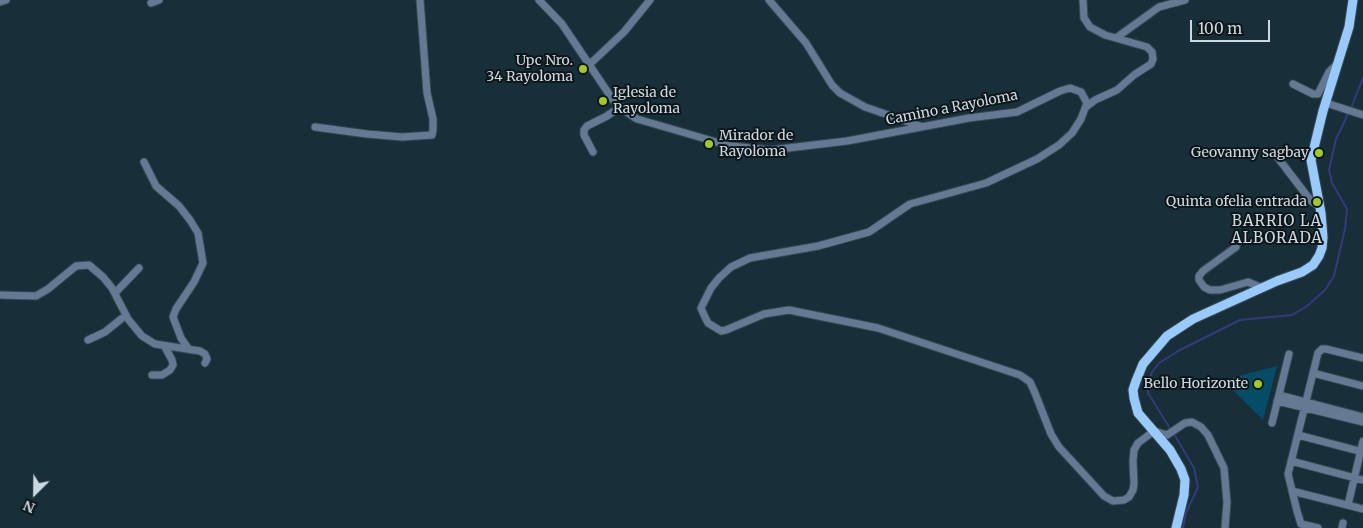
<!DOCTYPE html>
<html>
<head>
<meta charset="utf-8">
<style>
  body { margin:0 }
  #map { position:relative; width:1363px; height:528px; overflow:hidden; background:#182f3a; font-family:Merriweather,serif }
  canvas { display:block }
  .north { position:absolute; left:10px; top:468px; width:50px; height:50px; -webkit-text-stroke:4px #0c161b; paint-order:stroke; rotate:203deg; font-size:14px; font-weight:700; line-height:20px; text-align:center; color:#ccd9e0 }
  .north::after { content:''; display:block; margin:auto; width:18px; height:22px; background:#ccd9e0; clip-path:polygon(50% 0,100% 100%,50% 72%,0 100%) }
  .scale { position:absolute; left:1190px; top:20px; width:80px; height:22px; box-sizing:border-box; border:2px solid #ccd9e0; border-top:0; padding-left:6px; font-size:15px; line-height:18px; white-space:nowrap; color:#ccd9e0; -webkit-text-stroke:4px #0c161b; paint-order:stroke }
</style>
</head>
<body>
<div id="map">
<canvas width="1363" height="528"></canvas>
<div class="north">N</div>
<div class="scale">100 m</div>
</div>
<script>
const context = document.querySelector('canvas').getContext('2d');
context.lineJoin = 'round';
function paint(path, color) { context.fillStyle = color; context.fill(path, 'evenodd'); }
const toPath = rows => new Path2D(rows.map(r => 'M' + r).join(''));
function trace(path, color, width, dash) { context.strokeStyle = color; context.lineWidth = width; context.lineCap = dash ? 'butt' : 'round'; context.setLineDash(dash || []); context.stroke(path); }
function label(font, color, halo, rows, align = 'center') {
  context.font = font + ' Merriweather,serif'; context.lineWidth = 4; context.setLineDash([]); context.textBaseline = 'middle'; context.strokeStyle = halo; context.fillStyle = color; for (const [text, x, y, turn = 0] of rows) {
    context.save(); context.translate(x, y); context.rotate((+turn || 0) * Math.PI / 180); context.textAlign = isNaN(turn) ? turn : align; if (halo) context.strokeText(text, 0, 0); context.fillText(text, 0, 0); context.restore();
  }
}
paint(toPath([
  [1277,366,1263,420,1223,380]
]), '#054d67');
trace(toPath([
  [1351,108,1363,78],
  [1171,430,1148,393,1148,384,1152,372,1159,363,1178,351,1240,320,1292,315,1307,306,1325,290,1334,276,1345,229,1347,209,1332,183,1329,170,1336,139,1349,112],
  [1174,434,1194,468,1198,487,1186,513,1183,528]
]), '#313c79', 2);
const minor = toPath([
  [539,0,562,24,613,100,628,113,637,119,651,123,730,146,771,150,847,141,969,118,1017,112,1060,91,1070,88,1081,92,1087,103,1081,119,1072,133,1059,145,1037,159,986,183,910,204,869,232,818,246,750,258,731,267,719,278,711,288,701,308,704,315,708,323,721,331,726,330,764,314,789,310,878,328,1020,375,1030,382,1035,393,1051,434,1059,447,1104,496,1113,501,1124,500,1129,497,1133,490,1134,484,1133,461,1134,450,1138,443,1154,431,1167,435,1185,423,1192,422,1201,427,1208,435,1224,468,1227,502,1225,528],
  [769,0,806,43,832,85,840,93,865,107,920,126],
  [1083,0,1084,18,1090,27,1105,35,1147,47,1152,52,1153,59,1151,64,1134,75,1117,90,1095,100,1086,107],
  [0,2,6,0],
  [151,3,159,0],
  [1116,38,1159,7,1185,0],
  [590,64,624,32,650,0],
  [1293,84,1313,94,1318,94,1329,72,1337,64],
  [1326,103,1363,115],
  [315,127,367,134,402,137,432,135,433,130,433,119,427,93,420,0],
  [593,152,584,135,584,130,587,126,607,116,620,107],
  [1278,158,1311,201,1319,206],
  [144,162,156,186,179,206,190,220,198,233,203,263,194,282,176,309,173,317,181,338,188,348],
  [1236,247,1203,271,1199,276,1199,280,1204,287,1210,290,1220,290,1248,282,1262,288],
  [115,293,139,268],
  [0,295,36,296,48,289,76,266,89,265,103,277,112,288,128,319,142,336,155,344,200,351,205,354,207,359,205,363],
  [88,340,105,332,126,315],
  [1313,373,1363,386],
  [152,375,162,375,170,370,173,365,172,360,165,347],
  [1279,395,1363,417],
  [1277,401,1363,422],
  [1272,423,1289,354],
  [1298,435,1363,452],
  [1291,461,1363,480],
  [1292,491,1363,509],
  [1348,505,1363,441],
  [1301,524,1297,511,1288,474,1318,353,1322,349,1326,349,1363,358],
  [1301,524,1318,528],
  [1342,528,1343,523]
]);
const major = toPath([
  [1176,528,1184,495,1185,480,1181,469,1170,450,1138,413,1134,398,1133,390,1136,381,1143,364,1167,336,1193,319,1277,281,1302,272,1313,265,1319,256,1322,248,1323,237,1321,213,1311,160,1323,111,1349,27,1353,0]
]);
trace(minor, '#354a55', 9);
trace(major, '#354a55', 11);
trace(minor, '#647a93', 7);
trace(major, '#9ac9fc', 9);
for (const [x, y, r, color] of [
  [583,69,5,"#a1c92b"],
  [603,101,5,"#a1c92b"],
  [709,144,5,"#a1c92b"],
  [1319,153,5,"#a1c92b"],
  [1317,202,5,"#a1c92b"],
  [1258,384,5,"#a1c92b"]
]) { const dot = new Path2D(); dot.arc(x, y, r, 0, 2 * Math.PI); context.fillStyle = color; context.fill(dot); trace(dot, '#0c161b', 2); }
label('14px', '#ccd9e0', '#0c161b', [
  ["Upc Nro.",573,61],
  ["34 Rayoloma",573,77],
  ["Iglesia de",613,93,"left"],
  ["Rayoloma",613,109,"left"],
  ["Mirador de",719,136,"left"],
  ["Rayoloma",719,152,"left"],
  ["Geovanny sagbay",1309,153],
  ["Quinta ofelia entrada",1307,202],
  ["Bello Horizonte",1248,384]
], 'right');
label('14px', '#ccd9e0', '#0c161b', [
  ["Camino a Rayoloma",952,108,-11]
]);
context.letterSpacing = '1px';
label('15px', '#ccd9e0', '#0c161b', [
  ["BARRIO LA",1277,222],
  ["ALBORADA",1277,239]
]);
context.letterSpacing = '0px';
</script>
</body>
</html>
